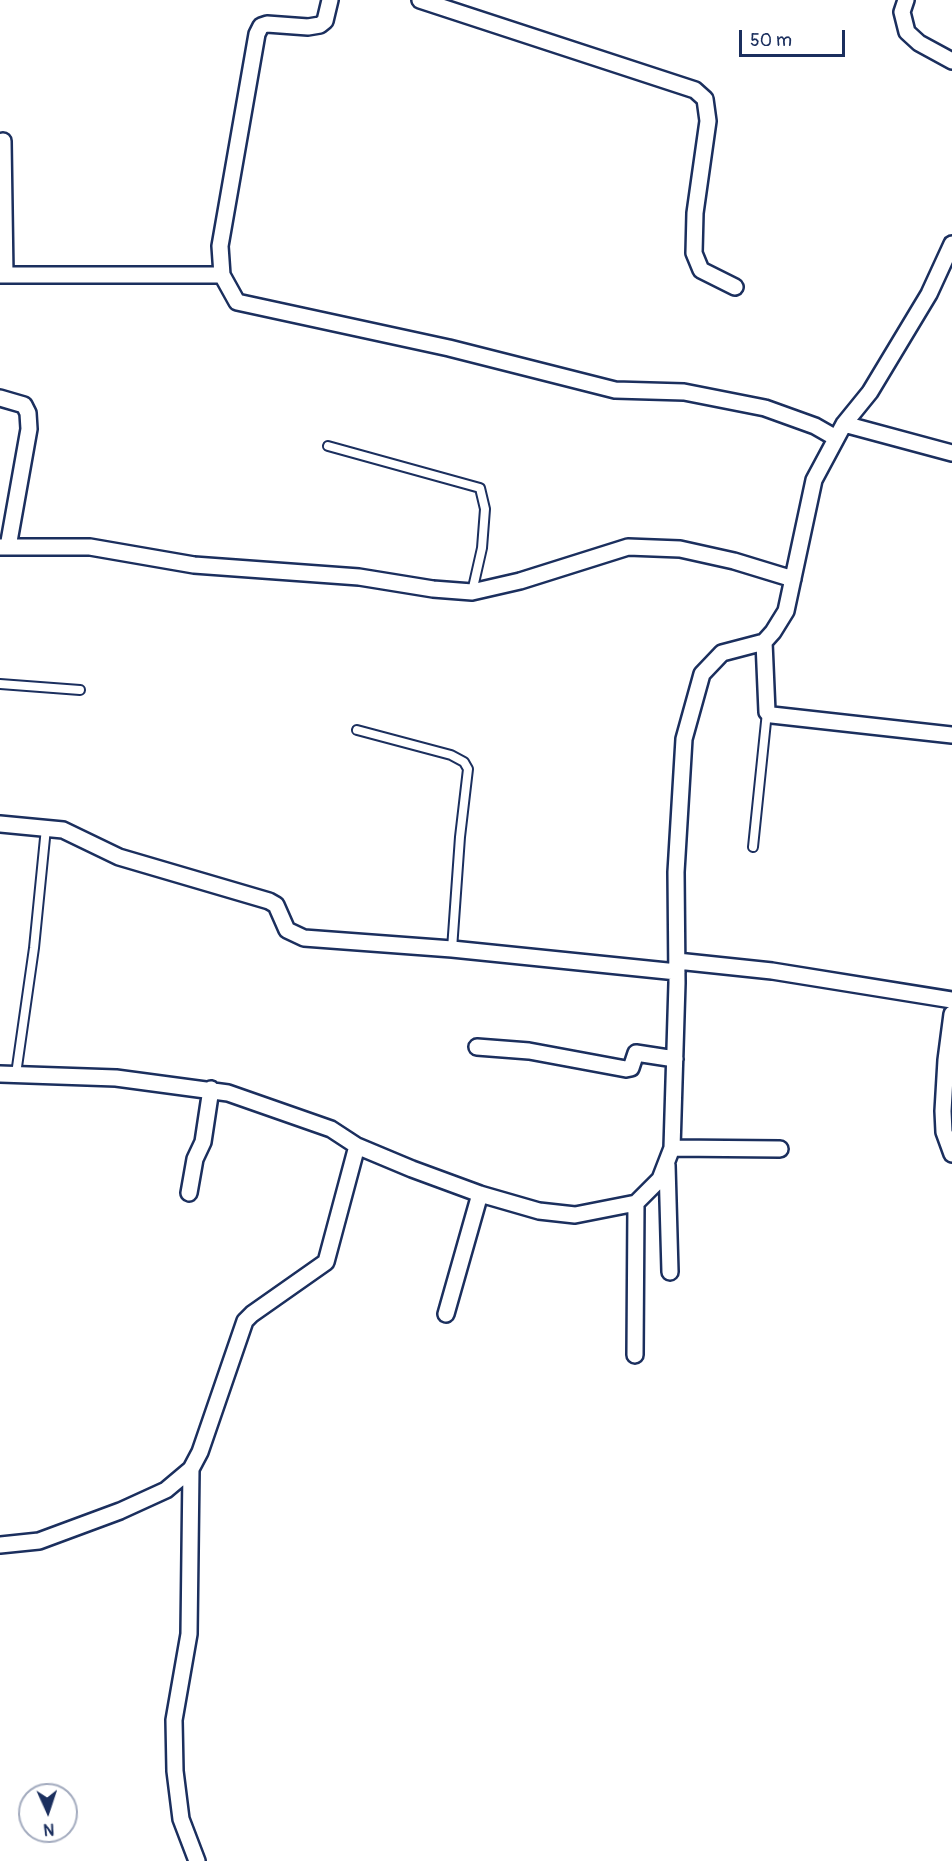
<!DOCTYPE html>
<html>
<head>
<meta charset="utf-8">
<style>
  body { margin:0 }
  #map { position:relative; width:952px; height:1861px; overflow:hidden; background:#fff; font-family:Pangolin,sans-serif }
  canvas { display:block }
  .north { position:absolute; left:18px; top:1783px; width:60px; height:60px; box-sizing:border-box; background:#fff; border:2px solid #a4acbf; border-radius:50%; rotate:177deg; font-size:16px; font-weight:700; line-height:24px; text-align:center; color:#1b2f5e }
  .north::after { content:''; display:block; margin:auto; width:21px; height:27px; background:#1b2f5e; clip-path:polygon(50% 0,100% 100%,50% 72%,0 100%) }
  .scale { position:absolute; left:739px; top:30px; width:106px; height:27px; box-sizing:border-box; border:3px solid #1b2f5e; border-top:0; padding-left:8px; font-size:18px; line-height:21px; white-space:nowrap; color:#1b2f5e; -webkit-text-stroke:4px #fff; paint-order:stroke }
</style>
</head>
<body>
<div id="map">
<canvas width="952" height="1861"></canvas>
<div class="north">N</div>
<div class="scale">50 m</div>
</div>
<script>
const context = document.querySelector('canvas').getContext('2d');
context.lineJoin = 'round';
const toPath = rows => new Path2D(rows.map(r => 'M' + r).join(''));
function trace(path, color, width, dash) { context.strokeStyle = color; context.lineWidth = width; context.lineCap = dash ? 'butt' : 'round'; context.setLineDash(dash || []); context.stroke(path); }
const service = toPath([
  [328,446,480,488,485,509,482,548,472,592],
  [0,684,80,690],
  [357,730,451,755,464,762,468,769,460,837,452,949],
  [753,847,767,712],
  [16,1074,34,948,46,828]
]);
const minor = toPath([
  [330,0,325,21,320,25,308,27,267,24,261,26,257,34,220,246,222,275,237,302,449,348,615,390,684,392,765,408,815,426,836,438],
  [420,0,695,90,705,99,708,121,695,213,694,253,701,270,735,287],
  [906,0,902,12,907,32,919,43,952,61],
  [3,141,5,275],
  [0,275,222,275],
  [0,398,24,405,28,413,29,429,8,547],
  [844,424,952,453],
  [0,547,90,547,194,565,359,577,433,589,472,592,520,581,628,547,680,549,734,561,793,579],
  [764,642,767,712,772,715,952,735],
  [0,824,63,830,119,857,269,901,276,905,287,930,304,938,452,949,677,972],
  [677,961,772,971,952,1000],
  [952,1014,946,1060,943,1111,944,1132,952,1154],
  [477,1047,529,1051,626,1069,631,1068,636,1053,675,1059],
  [0,1074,116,1078,228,1093,331,1129,357,1146,412,1169,480,1194,539,1211,575,1215,636,1203,660,1179,672,1148,677,983,676,872,684,739,702,674,722,653,764,642,773,632,786,611,814,480,844,424,870,392,929,294,952,244],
  [672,1148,780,1149],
  [667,1165,670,1272],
  [189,1193,195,1159,203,1142,211,1089],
  [446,1314,480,1194],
  [635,1355,636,1203],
  [191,1469,189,1634,174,1720,175,1771,181,1819,197,1861],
  [0,1545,39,1541,120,1511,166,1490,191,1469,200,1452,245,1321,252,1314,326,1262,357,1146]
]);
trace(service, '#1b2f5e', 12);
trace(minor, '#1b2f5e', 20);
trace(service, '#fff', 8);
trace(minor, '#fff', 15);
</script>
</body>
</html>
